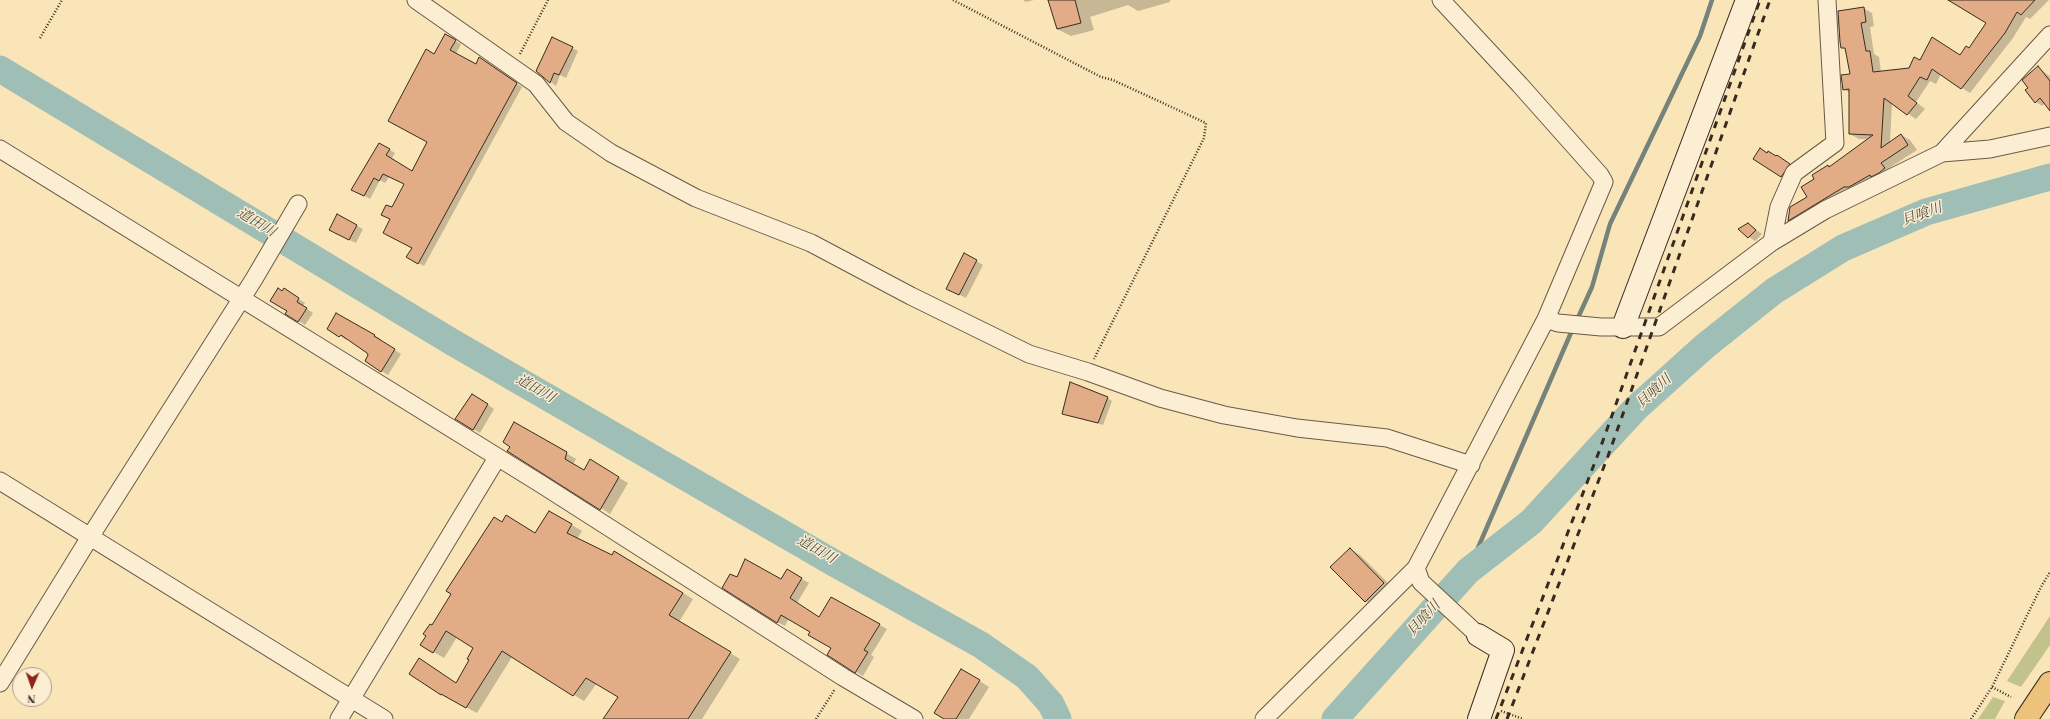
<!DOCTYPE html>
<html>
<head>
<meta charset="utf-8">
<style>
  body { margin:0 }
  #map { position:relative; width:2050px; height:719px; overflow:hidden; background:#fae5b9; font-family:"Libre Bodoni",serif }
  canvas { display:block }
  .north { position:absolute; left:12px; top:667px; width:40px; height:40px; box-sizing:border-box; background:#fceed2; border:1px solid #ada08b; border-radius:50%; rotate:182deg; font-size:11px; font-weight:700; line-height:16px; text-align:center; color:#372b21 }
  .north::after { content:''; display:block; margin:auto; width:14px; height:18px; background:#8f2418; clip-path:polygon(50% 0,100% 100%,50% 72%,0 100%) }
</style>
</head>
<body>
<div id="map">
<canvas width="2050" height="719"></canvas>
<div class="north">N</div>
</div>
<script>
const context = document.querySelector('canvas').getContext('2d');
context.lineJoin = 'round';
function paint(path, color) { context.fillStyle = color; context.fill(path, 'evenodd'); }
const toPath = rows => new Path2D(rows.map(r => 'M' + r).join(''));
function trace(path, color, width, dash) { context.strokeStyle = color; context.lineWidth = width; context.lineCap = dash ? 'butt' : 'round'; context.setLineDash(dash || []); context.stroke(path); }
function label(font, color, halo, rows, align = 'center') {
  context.font = font + ' "Libre Bodoni","Noto Serif JP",serif'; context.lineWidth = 3; context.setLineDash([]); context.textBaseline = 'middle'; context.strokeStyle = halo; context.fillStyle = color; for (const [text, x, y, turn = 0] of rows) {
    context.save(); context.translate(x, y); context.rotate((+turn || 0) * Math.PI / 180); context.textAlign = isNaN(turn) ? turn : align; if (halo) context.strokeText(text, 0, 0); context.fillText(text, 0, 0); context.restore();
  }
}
paint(toPath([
  [2050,616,2050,645,2021,687,2007,681],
  [1993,697,2005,701,1995,719,1978,719]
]), '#c2c38c');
paint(toPath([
  [1023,0,1034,0,1026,2],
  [1049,0,1170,0,1170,2,1138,11,1128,5,1090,17,1094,30,1071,36,1057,29],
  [1962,0,2049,0,2030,19,2026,17,2013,38,1970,93,1941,74,1936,84,1930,81,1916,102,1925,109,1916,119,1892,103,1890,143,1901,135,1910,140,1917,150,1889,168,1893,174,1797,225,1788,220,1791,208,1808,198,1830,168,1869,139,1859,139,1850,134,1850,93,1844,89,1851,75,1846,49,1842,47,1863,8,1872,13,1874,26,1870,27,1874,54,1879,57,1881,72,1910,68,1960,56,1969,49,1987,22],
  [445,35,461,44,456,54,476,65,480,58,522,87,424,266,407,257,413,248,391,219,392,209,405,184,389,177,385,183,380,180,370,199,353,189,380,144,395,153,391,160,413,172,428,142,435,55],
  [572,48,578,51,566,78,560,75,556,86,537,71],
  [2038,67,2049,76,2050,75,2050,109,2045,103,2042,106,2036,102,2029,88],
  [1767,154,1777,156,1796,168,1788,179,1782,176],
  [337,216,363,229,356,243,336,234],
  [1748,224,1762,234,1755,241,1749,237],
  [976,261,983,265,966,298,954,292],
  [283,292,291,294,305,303,303,306,313,313,305,325,286,313,288,311],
  [337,314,381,339,380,341,401,354,388,375,366,361,369,355,368,353,347,338,346,340,340,336],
  [1107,398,1112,401,1103,425,1063,413],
  [479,399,494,409,480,433,457,419],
  [515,423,576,459,573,465,585,472,599,466,628,483,610,514,511,446],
  [550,512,582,531,577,539,612,557,625,558,693,599,679,622,740,659,702,719,605,719,619,696,597,683,584,701,512,657,477,713,441,694,410,673,456,684,470,660,474,648,457,637,444,658,422,645,432,627,502,523,535,534],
  [1350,549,1360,555,1394,589,1375,607,1365,601],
  [787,571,809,583,797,603,820,618,831,599,887,629,871,655,874,657,863,676,856,672,832,648,811,632,789,618,785,626,777,622,737,579,781,580],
  [972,676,989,687,969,719,946,719]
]), '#0003');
trace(toPath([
  [1576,322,1592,287,1610,224,1700,36,1712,0],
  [1468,571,1573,328]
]), '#75837a', 4.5);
trace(toPath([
  [0,69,452,342,834,563,981,645,1027,677,1051,704,1058,719],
  [1335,719,1468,571,1531,522,1635,409,1705,346,1774,291,1843,248,1926,212,2050,177]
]), '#9fbeb5', 27);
const building = toPath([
  [1048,0,1075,0,1081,23,1057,29,1048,0],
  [1948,0,2035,0,2021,15,2017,12,2005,33,1961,89,1932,69,1927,80,1920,77,1908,96,1917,103,1907,115,1884,98,1881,148,1901,134,1908,145,1881,163,1885,168,1879,173,1871,177,1870,175,1849,187,1844,187,1788,221,1790,207,1807,197,1801,187,1814,179,1812,175,1828,165,1829,167,1873,135,1849,134,1849,89,1843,90,1841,75,1850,74,1845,48,1841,48,1840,42,1838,11,1864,7,1866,22,1861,23,1866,51,1870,51,1873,72,1909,68,1914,57,1920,60,1932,37,1960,55,1966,46,1969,48,1986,23,1948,0],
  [445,34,456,40,450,50,476,64,479,57,517,83,418,264,406,257,412,248,383,233,390,219,381,215,386,205,392,207,404,184,383,174,379,181,374,178,364,196,351,190,379,143,390,149,386,155,412,171,427,142,388,121,426,49,434,54,445,34],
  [552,37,573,47,559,75,554,73,550,83,536,71,552,37],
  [2038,66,2050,81,2050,111,2040,98,2035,103,2025,90,2028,88,2022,80,2038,66],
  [1760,148,1767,153,1768,151,1776,156,1777,155,1790,164,1781,177,1753,159,1760,148],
  [337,214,357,225,349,240,329,230,337,214],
  [1748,223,1756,230,1748,238,1738,229,1748,223],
  [964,253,977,260,959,295,946,289,964,253],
  [278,288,282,291,284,288,299,298,297,302,307,308,298,322,285,314,287,311,270,301,278,288],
  [336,313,375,335,374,336,395,349,381,372,365,361,368,355,367,353,341,335,339,337,327,329,336,313],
  [1070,382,1108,397,1098,423,1062,414,1070,382],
  [472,394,488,404,473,430,455,419,472,394],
  [514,422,567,452,565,459,584,470,590,459,619,477,600,510,507,451,510,447,503,442,514,422],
  [549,511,572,524,567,533,612,555,614,551,683,593,669,615,731,652,688,719,603,719,618,697,586,678,573,696,502,651,466,708,441,694,441,695,409,674,419,658,456,683,469,660,467,659,473,648,446,631,433,653,420,645,426,636,423,634,430,624,432,625,451,594,446,591,494,517,502,522,506,515,535,533,549,511],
  [1350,548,1384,583,1365,602,1330,567,1350,548],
  [745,559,781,579,787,569,802,578,790,598,819,617,831,597,880,624,864,650,868,652,855,673,827,655,831,648,808,635,810,632,781,615,777,623,722,588,730,574,737,577,745,559],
  [961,669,980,680,956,719,944,719,934,713,961,669]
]);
paint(building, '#e2ad86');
trace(building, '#372b21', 1);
const street = toPath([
  [416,0,536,84,566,122,611,153,696,198,811,243,911,296,1029,354,1088,372,1160,398,1224,415,1297,428,1387,438,1471,465],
  [0,149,541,484,843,677,914,719],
  [1942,153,1990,149,2050,136],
  [1772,242,1779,207,1794,173,1835,143,1827,0],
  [1546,319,1558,323,1601,327,1659,327,1772,242,1825,210,1942,153,2050,35],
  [0,481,384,719],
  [1416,568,1421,582,1478,635],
  [0,683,90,537,254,279,298,204],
  [339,719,497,458],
  [1264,719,1416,568,1546,319,1604,182,1600,175,1520,85,1441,0]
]);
const secondary = toPath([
  [1623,327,1747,0],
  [1478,635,1503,650,1479,719]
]);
const highway = toPath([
  [2026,719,2050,683]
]);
trace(street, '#685a47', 19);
trace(secondary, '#372b21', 24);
trace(highway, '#372b21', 24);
trace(toPath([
  [953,0,1101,77,1113,80,1206,123,1204,138,1094,359],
  [40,38,62,0],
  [520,54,548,0],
  [1992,687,2011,697],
  [1501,711,1523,719],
  [816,719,835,689],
  [1971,719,1992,687,2041,587,2050,572]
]), '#372b21', 2.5, [1, 2]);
trace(street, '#fceed2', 17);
trace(secondary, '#fceed2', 22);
trace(highway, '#edc27c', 22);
trace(toPath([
  [1496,719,1600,449,1760,0],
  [1507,719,1608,456,1770,0]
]), '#372b21', 3, [7, 7]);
label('italic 14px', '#515046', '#fceed2', [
  ["貝喰川",1922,215,-20],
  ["道田川",256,223,31],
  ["道田川",535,389,30],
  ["貝喰川",1654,392,-43],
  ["道田川",816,550,30],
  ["貝喰川",1424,619,-48]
]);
</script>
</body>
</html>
